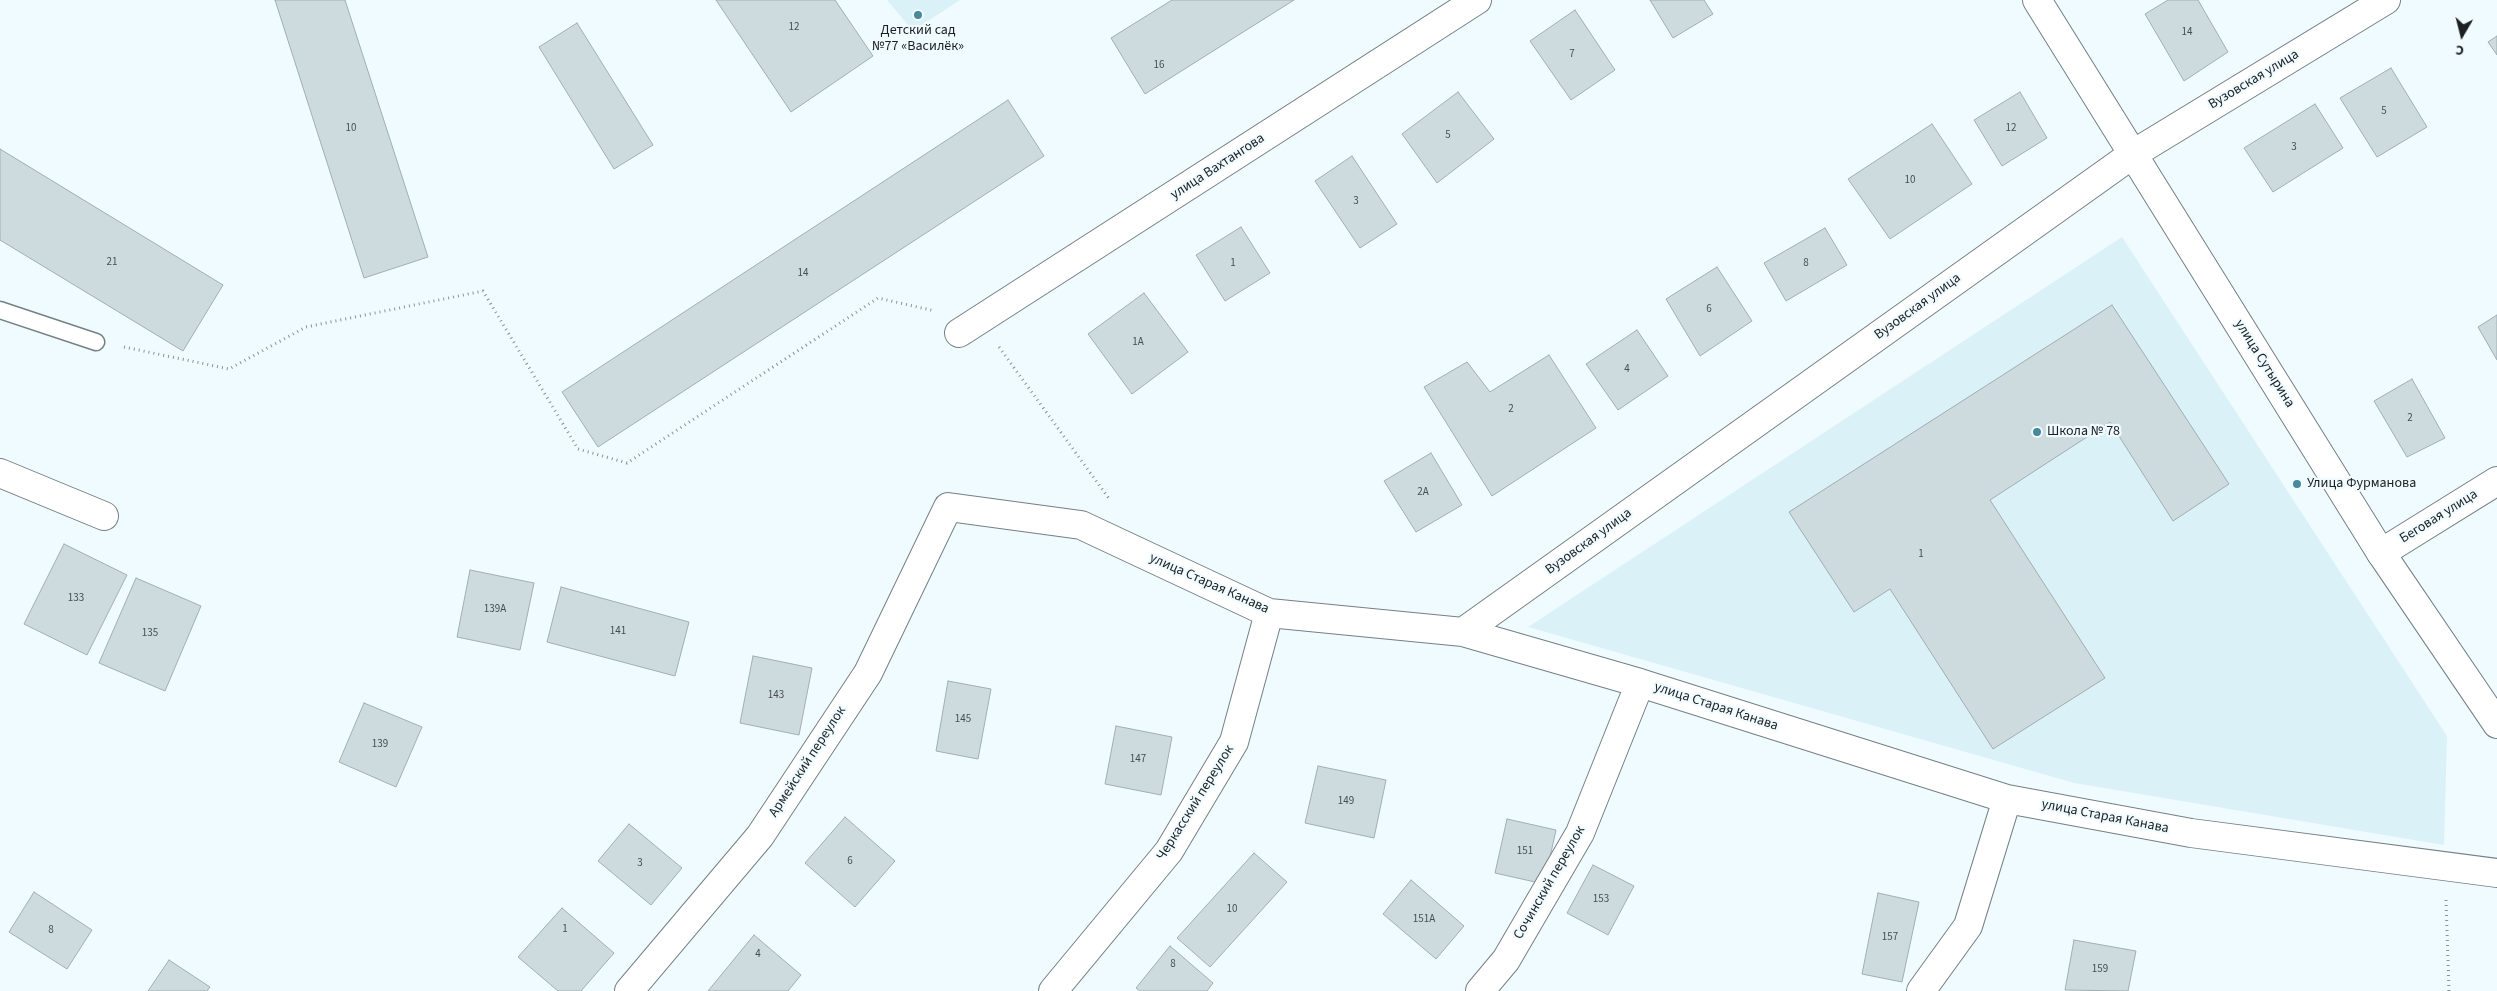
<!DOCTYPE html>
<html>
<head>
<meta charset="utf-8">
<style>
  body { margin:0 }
  #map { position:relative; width:2497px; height:991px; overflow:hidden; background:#f0fbff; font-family:"Source Sans 3",sans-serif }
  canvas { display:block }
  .north { position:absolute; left:2437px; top:10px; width:50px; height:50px; -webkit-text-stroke:4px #f0fbff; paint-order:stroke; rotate:188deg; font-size:14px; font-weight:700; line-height:20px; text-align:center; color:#1b1f21 }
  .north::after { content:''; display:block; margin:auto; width:18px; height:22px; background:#1b1f21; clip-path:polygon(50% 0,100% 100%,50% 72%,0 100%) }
</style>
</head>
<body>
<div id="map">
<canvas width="2497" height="991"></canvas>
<div class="north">С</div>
</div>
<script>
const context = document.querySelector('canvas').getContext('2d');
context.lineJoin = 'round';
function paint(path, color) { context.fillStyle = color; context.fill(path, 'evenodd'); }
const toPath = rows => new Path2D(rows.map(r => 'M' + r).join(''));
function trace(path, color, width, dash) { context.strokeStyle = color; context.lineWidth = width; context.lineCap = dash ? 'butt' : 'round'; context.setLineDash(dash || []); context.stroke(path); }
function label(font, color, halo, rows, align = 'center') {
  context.font = font + ' "Source Sans 3",sans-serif'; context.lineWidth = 4.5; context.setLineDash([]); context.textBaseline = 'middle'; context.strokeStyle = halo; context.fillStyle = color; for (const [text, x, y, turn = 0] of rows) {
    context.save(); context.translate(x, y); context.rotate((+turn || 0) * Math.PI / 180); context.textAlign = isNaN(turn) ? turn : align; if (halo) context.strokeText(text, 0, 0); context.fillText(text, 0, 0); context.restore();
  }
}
paint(toPath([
  [887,0,960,0,913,31],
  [2122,237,2447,736,2444,845,2074,783,1528,627]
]), '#dbf1f8');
const building = toPath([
  [275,0,345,0,428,257,364,278,275,0],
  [716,0,835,0,873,56,791,112,716,0],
  [1172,0,1294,0,1145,94,1111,38,1172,0],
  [1650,0,1704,0,1713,14,1673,38,1650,0],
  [2168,0,2198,0,2228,52,2184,81,2145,14,2168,0],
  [1575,10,1615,70,1571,100,1530,41,1575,10],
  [577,23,653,145,614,169,539,47,577,23],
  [2497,36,2497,55,2488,42,2497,36],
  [2391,68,2427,127,2377,157,2340,98,2391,68],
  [1458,92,1494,139,1437,183,1402,134,1458,92],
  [2020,92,2047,138,2002,166,1974,120,2020,92],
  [1008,100,1044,156,598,447,562,392,1008,100],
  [2315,104,2343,148,2273,192,2244,148,2315,104],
  [1932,124,1972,184,1890,239,1848,179,1932,124],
  [0,149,223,285,183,351,0,240,0,149],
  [1352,156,1397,224,1360,248,1315,181,1352,156],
  [1241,227,1270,273,1225,301,1196,255,1241,227],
  [1825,228,1847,265,1786,301,1764,263,1825,228],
  [1717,267,1752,321,1700,356,1666,299,1717,267],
  [1144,293,1188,352,1132,394,1088,334,1144,293],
  [2112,305,2229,484,2173,521,2110,422,1990,500,2105,678,1993,749,1890,589,1854,612,1789,512,2112,305],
  [2497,315,2497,360,2478,327,2497,315],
  [1637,330,1668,376,1618,410,1586,364,1637,330],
  [1549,355,1596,428,1492,496,1424,387,1467,362,1490,392,1549,355],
  [2412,379,2445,438,2407,457,2374,401,2412,379],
  [1431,453,1462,505,1416,532,1384,481,1431,453],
  [64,544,127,575,87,655,24,624,64,544],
  [470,570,534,583,520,650,457,637,470,570],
  [136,578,201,606,165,691,99,663,136,578],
  [561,587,689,622,675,676,547,642,561,587],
  [753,656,812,668,799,735,740,723,753,656],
  [948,681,991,689,978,759,936,751,948,681],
  [364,703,422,727,396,787,339,762,364,703],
  [1116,726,1172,737,1161,795,1105,784,1116,726],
  [1318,766,1386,780,1374,838,1305,823,1318,766],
  [845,817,895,861,855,907,805,863,845,817],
  [1507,819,1556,830,1544,884,1495,873,1507,819],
  [629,824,682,868,651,905,598,861,629,824],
  [1254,853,1287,882,1210,967,1177,938,1254,853],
  [1593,865,1634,886,1608,935,1567,913,1593,865],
  [1411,880,1464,926,1436,959,1383,914,1411,880],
  [34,892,92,930,67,969,9,932,34,892],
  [1878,893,1919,902,1902,982,1862,974,1878,893],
  [562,908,614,953,581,991,558,991,518,957,562,908],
  [754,935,801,975,788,991,708,991,754,935],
  [2074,940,2136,951,2128,991,2065,990,2074,940],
  [1170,946,1213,983,1207,991,1140,991,1136,988,1170,946],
  [169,960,210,987,207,991,148,991,169,960]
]);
paint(building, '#cddade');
trace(building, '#a1aeb2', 1);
const service = toPath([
  [0,310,96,342]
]);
const minor = toPath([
  [959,333,1477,0],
  [0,473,104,516],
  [2381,553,2497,481],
  [1463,632,2133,154,2386,0],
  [629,991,760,836,868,673,948,507,1081,525,1269,613,1463,632,1640,683,2007,799,2191,833,2497,873],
  [1053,991,1169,851,1234,742,1269,613],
  [1480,991,1506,960,1580,833,1640,683],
  [1921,991,1968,926,2007,799]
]);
const tertiary = toPath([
  [2037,0,2381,553,2497,724]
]);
trace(service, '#748084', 19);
trace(minor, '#748084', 30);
trace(tertiary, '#748084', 30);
trace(toPath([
  [124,347,229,369,306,327,483,291,578,449,627,463,878,298,935,311],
  [999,347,1110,500],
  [2446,900,2449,991]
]), '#8a9295', 3, [1, 4]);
trace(service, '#fff', 16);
trace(minor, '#fff', 28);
trace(tertiary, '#fff', 28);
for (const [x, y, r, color] of [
  [918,15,5,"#48899b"],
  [2037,432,5,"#48899b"],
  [2297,484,5,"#48899b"]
]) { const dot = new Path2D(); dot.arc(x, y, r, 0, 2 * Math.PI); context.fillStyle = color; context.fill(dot); trace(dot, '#f0fbff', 2); }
label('11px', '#484e50', null, [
  ["12",794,28],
  ["14",2187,33],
  ["7",1572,55],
  ["16",1159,66],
  ["5",2384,112],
  ["10",351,129],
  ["12",2011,129],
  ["5",1448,136],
  ["3",2294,148],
  ["10",1910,181],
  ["3",1356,202],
  ["21",112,263],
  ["1",1233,264],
  ["8",1806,264],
  ["14",803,274],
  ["6",1709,310],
  ["1А",1138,343],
  ["4",1627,370],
  ["2",1511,410],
  ["2",2410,419],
  ["2А",1423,493],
  ["1",1921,555],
  ["133",76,599],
  ["139А",495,610],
  ["141",618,632],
  ["135",150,634],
  ["143",776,696],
  ["145",963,720],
  ["139",380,745],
  ["147",1138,760],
  ["149",1346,802],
  ["151",1525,852],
  ["6",850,862],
  ["3",640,864],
  ["153",1601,900],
  ["10",1232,910],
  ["151А",1424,920],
  ["1",565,930],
  ["8",51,931],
  ["157",1890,938],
  ["4",758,955],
  ["8",1173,965],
  ["159",2100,970]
]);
label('14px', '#1b1f21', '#f0fbff', [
  ["Детский сад",918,31,"center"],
  ["№77 «Василёк»",918,47,"center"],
  ["Школа № 78",2047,432],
  ["Улица Фурманова",2307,484]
], 'left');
label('14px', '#1b1f21', '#f0fbff', [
  ["Вузовская улица",2254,80,-31],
  ["улица Вахтангова",1218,167,-33],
  ["Вузовская улица",1918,307,-36],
  ["улица Сутырина",2264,364,58],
  ["Беговая улица",2439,517,-32],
  ["Вузовская улица",1589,542,-36],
  ["улица Старая Канава",1209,584,24],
  ["улица Старая Канава",1716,707,18],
  ["Армейский переулок",808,762,-57],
  ["Черкасский переулок",1196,803,-58],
  ["улица Старая Канава",2105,817,11],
  ["Сочинский переулок",1550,883,-60]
]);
</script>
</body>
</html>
